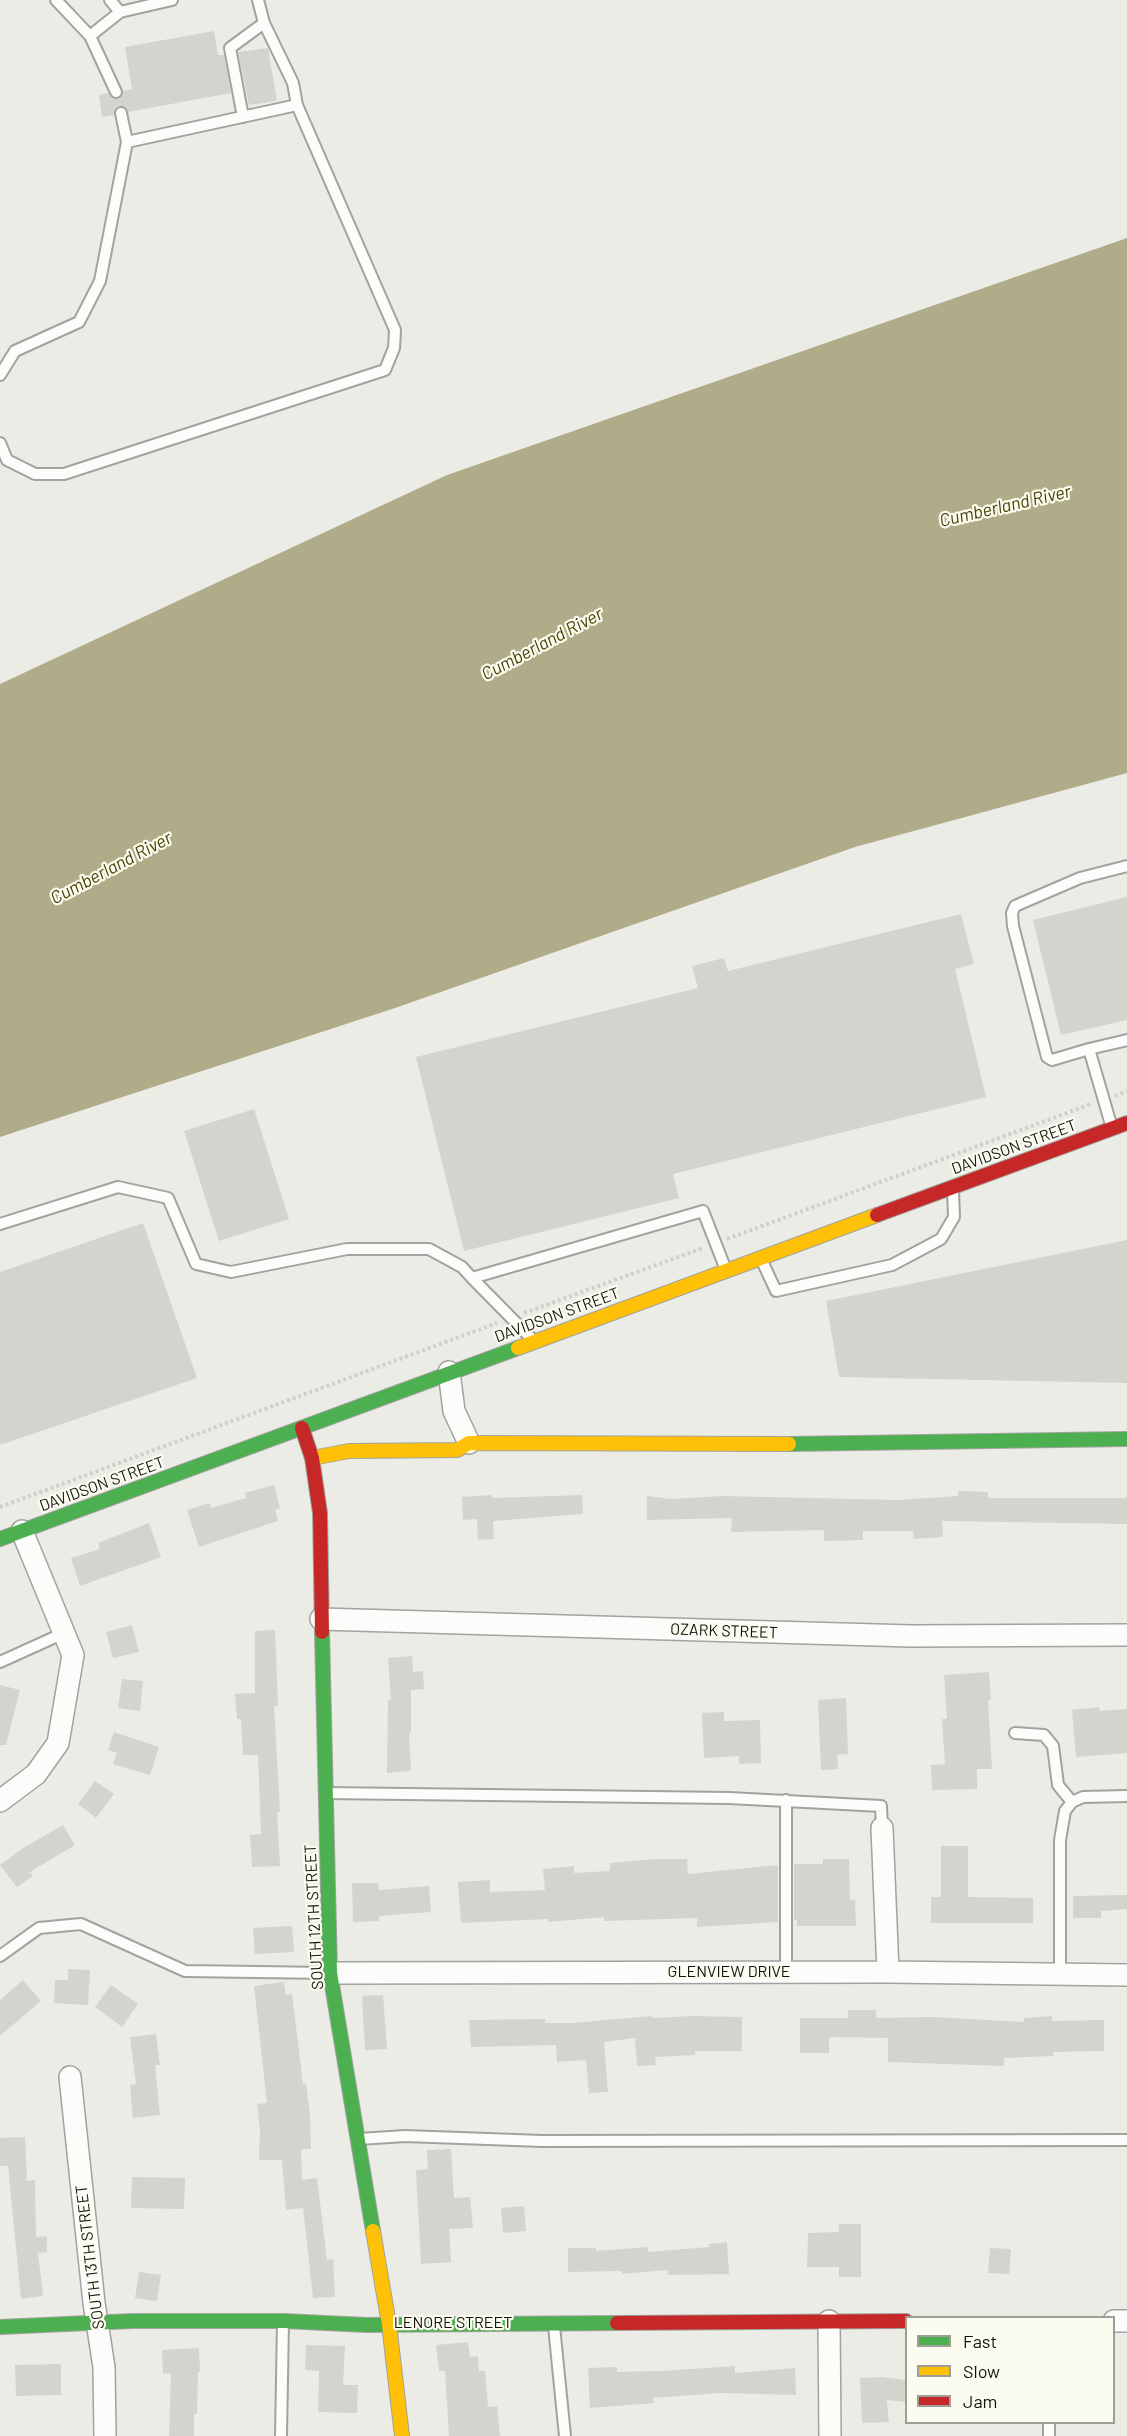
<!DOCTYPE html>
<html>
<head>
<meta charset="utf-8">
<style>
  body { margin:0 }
  #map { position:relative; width:1127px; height:2436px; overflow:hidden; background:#ecece6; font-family:Barlow,sans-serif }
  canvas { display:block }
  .legend { position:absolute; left:905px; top:2316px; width:210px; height:108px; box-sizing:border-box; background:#fcfbf0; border:2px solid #9f9e96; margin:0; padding:8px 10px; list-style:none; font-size:18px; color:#13120f }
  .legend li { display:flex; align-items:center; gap:12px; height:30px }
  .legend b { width:30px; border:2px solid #9f9e96 }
</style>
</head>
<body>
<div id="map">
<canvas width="1127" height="2436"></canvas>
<ul class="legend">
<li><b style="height:8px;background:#4caf50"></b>Fast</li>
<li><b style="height:8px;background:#ffc107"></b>Slow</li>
<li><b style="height:8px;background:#c62828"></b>Jam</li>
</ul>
</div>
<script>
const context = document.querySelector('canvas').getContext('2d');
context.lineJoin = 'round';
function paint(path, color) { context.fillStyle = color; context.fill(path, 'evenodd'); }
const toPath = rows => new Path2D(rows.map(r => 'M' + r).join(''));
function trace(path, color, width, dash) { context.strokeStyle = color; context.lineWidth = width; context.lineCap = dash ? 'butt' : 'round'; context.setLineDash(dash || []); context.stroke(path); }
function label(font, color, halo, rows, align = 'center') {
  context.font = font + ' Barlow,sans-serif'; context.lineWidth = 4.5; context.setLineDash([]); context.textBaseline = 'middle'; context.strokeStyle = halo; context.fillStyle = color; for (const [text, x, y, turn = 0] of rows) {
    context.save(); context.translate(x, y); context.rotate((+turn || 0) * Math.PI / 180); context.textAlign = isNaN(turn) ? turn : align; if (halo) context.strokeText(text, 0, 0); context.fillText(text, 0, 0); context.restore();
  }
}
paint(toPath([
  [1127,238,1127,773,855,847,395,1008,0,1137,0,684,447,475]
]), '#b0ac89');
paint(toPath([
  [214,31,218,55,224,55,231,93,128,112,120,106,116,108,114,115,102,117,99,95,108,93,112,98,119,99,123,91,132,89,125,47],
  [268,48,277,101,249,105,238,52],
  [1127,897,1127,1020,1061,1035,1033,920],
  [961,914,974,964,955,969,986,1097,673,1174,679,1198,464,1251,416,1057,698,988,692,966,724,958,728,971],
  [254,1109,289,1219,219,1241,184,1131],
  [143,1223,197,1378,0,1445,0,1272],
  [1127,1240,1127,1383,839,1377,826,1301],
  [274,1485,280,1508,275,1510,278,1521,199,1547,187,1510,209,1503,211,1508,246,1498,245,1493],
  [958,1491,988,1492,988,1498,1127,1498,1127,1524,942,1521,943,1537,914,1539,913,1531,863,1531,863,1540,824,1541,824,1530,731,1532,732,1518,647,1520,647,1496,672,1499,722,1496,897,1500,958,1496],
  [492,1495,492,1498,582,1495,583,1514,493,1521,494,1539,478,1540,477,1519,463,1520,462,1497],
  [149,1523,161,1557,80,1586,71,1558,100,1549,98,1543],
  [132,1625,139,1652,113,1658,106,1632],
  [275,1630,278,1706,274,1706,280,1812,277,1812,280,1866,252,1867,250,1835,261,1834,258,1755,243,1755,241,1719,237,1719,235,1694,255,1693,255,1631],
  [412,1656,413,1672,423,1671,424,1689,411,1690,411,1733,409,1733,411,1771,387,1773,388,1700,391,1700,388,1658],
  [989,1672,991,1700,988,1700,992,1769,977,1769,977,1789,932,1790,931,1765,945,1764,942,1719,947,1719,944,1675],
  [122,1679,143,1681,140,1711,118,1708],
  [0,1685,20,1690,6,1745,0,1745],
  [846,1698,848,1754,837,1755,838,1769,821,1770,818,1700],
  [1099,1707,1100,1711,1127,1709,1127,1753,1076,1757,1072,1710],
  [724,1712,724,1721,760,1720,761,1763,739,1764,739,1756,704,1758,702,1713],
  [114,1732,159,1747,150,1775,113,1764,117,1753,108,1750],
  [95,1781,114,1794,96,1818,78,1804],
  [63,1825,75,1845,30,1872,33,1876,17,1887,0,1865,23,1848],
  [941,1846,968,1846,968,1897,1033,1898,1033,1923,931,1923,931,1897,941,1897],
  [656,1859,687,1859,688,1874,778,1865,778,1922,697,1927,697,1918,604,1921,604,1917,548,1922,548,1919,461,1923,458,1882,490,1880,490,1892,545,1890,543,1869,574,1866,574,1873,610,1871,610,1863],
  [823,1859,849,1859,850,1900,855,1900,856,1926,797,1926,797,1920,794,1920,794,1864,823,1864],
  [352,1883,378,1883,379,1890,429,1886,431,1912,379,1916,379,1921,353,1922],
  [1127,1895,1127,1909,1101,1911,1101,1918,1073,1918,1073,1896],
  [292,1926,294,1952,255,1954,253,1928],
  [68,1969,90,1970,88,2005,54,2003,55,1980,68,1980],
  [23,1980,41,2001,0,2036,0,2000],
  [284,1982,286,1995,292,1994,303,2084,306,2084,310,2114,311,2149,301,2149,302,2180,317,2178,327,2260,333,2259,335,2297,313,2298,303,2208,286,2210,282,2160,259,2160,260,2129,257,2104,267,2103,254,1986],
  [111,1985,138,2004,122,2027,95,2007],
  [383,1995,387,2049,365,2050,362,1996],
  [848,2010,876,2010,876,2018,931,2017,1024,2022,1024,2018,1052,2016,1052,2021,1104,2020,1104,2051,1053,2052,1054,2056,1004,2058,1004,2066,888,2062,888,2038,829,2037,829,2053,800,2053,800,2018,848,2018],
  [652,2016,652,2018,693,2016,742,2017,742,2051,695,2051,695,2055,655,2057,656,2065,637,2066,635,2038,604,2042,608,2092,589,2093,586,2060,557,2062,556,2045,471,2047,469,2020,545,2019,545,2023,573,2023],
  [156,2034,160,2065,155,2065,160,2115,133,2118,130,2085,136,2084,130,2037],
  [25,2137,27,2181,35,2180,36,2237,47,2236,47,2252,38,2253,43,2296,21,2299,8,2166,0,2166,0,2138],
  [451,2149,454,2198,470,2197,473,2228,449,2229,451,2262,421,2264,416,2170,428,2169,427,2150],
  [132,2177,185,2178,184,2209,131,2208],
  [524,2206,526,2231,503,2233,501,2208],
  [839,2224,861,2224,861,2277,839,2277,839,2267,807,2267,808,2233,839,2232],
  [727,2242,729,2274,668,2275,667,2270,622,2274,622,2271,568,2272,568,2248,596,2248,596,2251,648,2247,648,2252,709,2247,709,2244],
  [990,2248,1011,2249,1009,2274,988,2273],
  [139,2272,161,2275,157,2301,135,2298],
  [468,2342,470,2357,478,2356,479,2371,485,2371,488,2407,497,2406,500,2436,449,2436,445,2371,439,2371,436,2345],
  [306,2345,345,2346,343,2385,358,2385,357,2413,318,2412,319,2371,305,2370],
  [199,2348,200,2372,198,2372,197,2414,194,2414,194,2436,169,2436,171,2373,163,2374,162,2350],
  [61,2364,61,2395,16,2396,15,2365],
  [735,2366,735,2373,795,2368,796,2395,719,2393,653,2398,654,2403,590,2408,588,2368,617,2367,617,2372,662,2371],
  [881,2377,906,2380,906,2402,887,2400,889,2422,862,2423,860,2378]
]), '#d4d4cf');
const lane = toPath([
  [56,0,90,36,120,12,172,0],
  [110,0,120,12],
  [90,36,116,92],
  [121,113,127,142,297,105,293,83,264,23,258,0],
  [243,117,230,48,264,23],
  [0,375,15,351,79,322,100,281,127,142],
  [0,443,7,460,35,474,64,474,385,370,394,348,395,330,297,105],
  [1089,1049,1052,1060,1047,1057,1013,926,1012,913,1015,906,1080,878,1127,866],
  [1112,1128,1089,1049,1127,1040],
  [0,1224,118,1187,168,1198,196,1264,231,1272,347,1249,429,1249,462,1267,472,1278,703,1211,726,1270],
  [762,1261,776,1291,892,1265,941,1239,954,1217,953,1190],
  [472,1278,532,1339],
  [0,1662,64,1633],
  [1015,1733,1044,1735,1053,1746,1058,1785,1072,1802],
  [325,1793,729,1798,881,1806,882,1828],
  [0,1956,39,1928,81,1924,185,1971,328,1973],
  [786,1972,786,1800],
  [1060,1974,1060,1840,1065,1811,1072,1802,1083,1797,1127,1796],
  [359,2139,405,2136,542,2141,1127,2140],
  [554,2326,565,2436],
  [281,2436,283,2322],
  [1049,2436,1049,2422]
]);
const street = toPath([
  [449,1372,454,1411,469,1443],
  [321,1619,911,1636,1127,1635],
  [0,1801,36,1774,58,1743,73,1655,22,1531],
  [882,1828,888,1972],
  [330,1973,888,1972,1127,1975],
  [70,2077,94,2303,104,2367,105,2436],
  [829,2321,830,2436],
  [1114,2321,1127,2321]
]);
const fast = toPath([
  [789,1444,1127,1439],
  [0,1539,518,1348],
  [322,1632,330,1973,373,2231],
  [0,2327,133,2321,284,2321,366,2325,617,2323]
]);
const slow = toPath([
  [518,1348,877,1215],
  [312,1458,349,1451,457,1450,469,1443,789,1444],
  [373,2231,389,2324,402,2436]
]);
const jam = toPath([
  [877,1215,1127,1123],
  [302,1428,312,1458,320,1513,322,1632],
  [617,2323,906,2321]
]);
trace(lane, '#a2a29e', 14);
trace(street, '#a2a29e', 24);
trace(fast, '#a2a29e', 16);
trace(slow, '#a2a29e', 16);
trace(jam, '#a2a29e', 16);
trace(toPath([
  [1115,1096,1127,1091],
  [727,1239,1091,1104],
  [524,1313,703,1248],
  [0,1507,497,1323]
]), '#cfcfcd', 4, [3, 3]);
trace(lane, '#fcfcfb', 10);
trace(street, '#fcfcfb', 21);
trace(fast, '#4caf50', 14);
trace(slow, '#ffc107', 14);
trace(jam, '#c62828', 14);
label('16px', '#13120f', '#fcfbf0', [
  ["DAVIDSON STREET",1014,1147,-20],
  ["DAVIDSON STREET",557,1315,-20],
  ["DAVIDSON STREET",102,1484,-20],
  ["OZARK STREET",724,1631,2],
  ["SOUTH 12TH STREET",314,1917,-93],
  ["GLENVIEW DRIVE",729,1972],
  ["SOUTH 13TH STREET",90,2257,-97],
  ["LENORE STREET",453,2323]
]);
label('italic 18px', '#4a4305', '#fcfbf0', [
  ["Cumberland River",1005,506,-13],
  ["Cumberland River",542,644,-28],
  ["Cumberland River",111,868,-28]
]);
</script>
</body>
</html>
